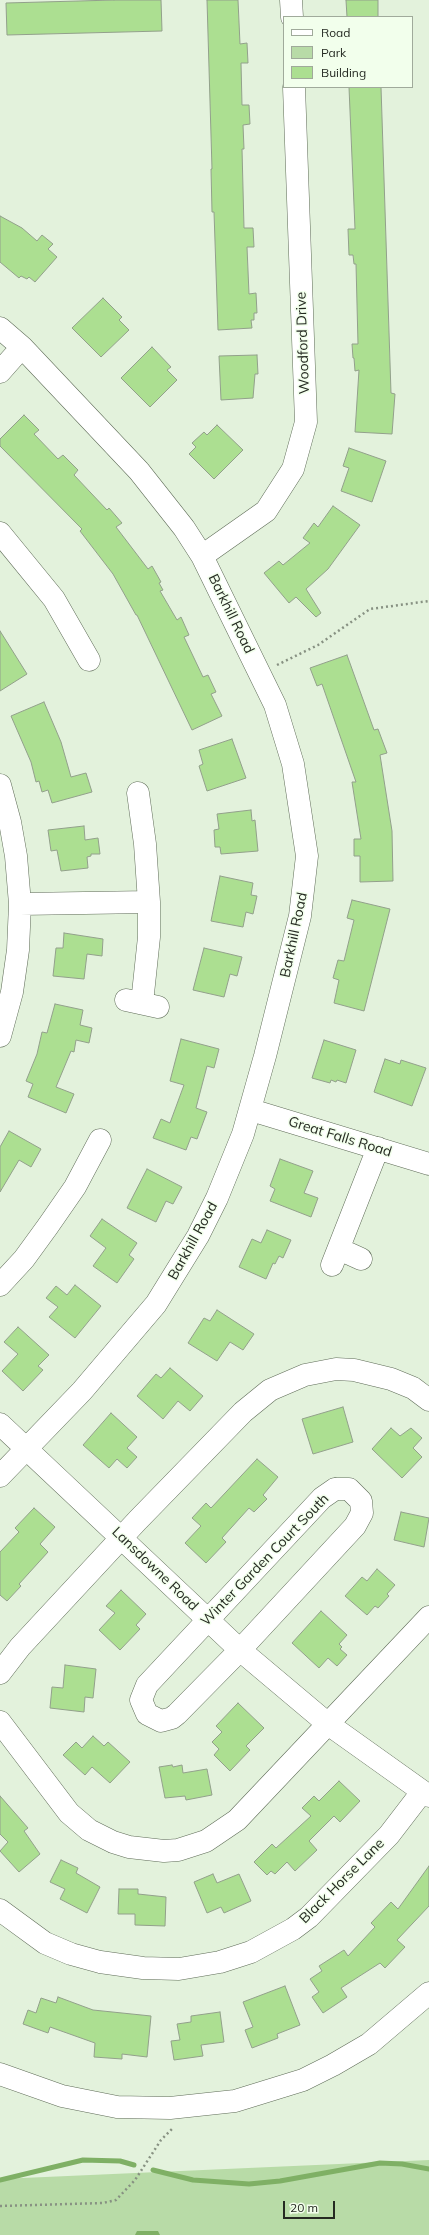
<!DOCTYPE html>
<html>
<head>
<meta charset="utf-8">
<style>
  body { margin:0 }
  #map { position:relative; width:429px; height:2235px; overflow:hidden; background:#e3f2dc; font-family:Mulish,sans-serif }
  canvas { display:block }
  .legend { position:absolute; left:283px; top:16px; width:130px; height:72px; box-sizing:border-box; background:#f2ffec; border:1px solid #a0aa9b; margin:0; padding:5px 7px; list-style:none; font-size:12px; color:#252a22 }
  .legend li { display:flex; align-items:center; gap:8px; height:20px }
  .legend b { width:20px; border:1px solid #a0aa9b }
  .scale { position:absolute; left:283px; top:2201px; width:52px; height:18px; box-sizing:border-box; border:2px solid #252a22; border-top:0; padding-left:5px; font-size:12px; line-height:14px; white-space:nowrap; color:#252a22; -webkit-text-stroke:3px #f2ffec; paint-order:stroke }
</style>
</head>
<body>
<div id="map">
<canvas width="429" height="2235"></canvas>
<ul class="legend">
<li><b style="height:5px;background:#fff"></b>Road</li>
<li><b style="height:11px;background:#b8dba7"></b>Park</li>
<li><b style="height:11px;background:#acdf91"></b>Building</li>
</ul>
<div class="scale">20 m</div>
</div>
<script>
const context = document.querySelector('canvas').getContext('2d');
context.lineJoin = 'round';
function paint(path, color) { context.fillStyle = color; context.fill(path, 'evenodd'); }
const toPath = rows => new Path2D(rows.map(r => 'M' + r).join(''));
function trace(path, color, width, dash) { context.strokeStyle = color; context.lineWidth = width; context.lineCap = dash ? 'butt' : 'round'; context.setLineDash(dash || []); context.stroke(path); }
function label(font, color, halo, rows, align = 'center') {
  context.font = font + ' Mulish,sans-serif'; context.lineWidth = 3; context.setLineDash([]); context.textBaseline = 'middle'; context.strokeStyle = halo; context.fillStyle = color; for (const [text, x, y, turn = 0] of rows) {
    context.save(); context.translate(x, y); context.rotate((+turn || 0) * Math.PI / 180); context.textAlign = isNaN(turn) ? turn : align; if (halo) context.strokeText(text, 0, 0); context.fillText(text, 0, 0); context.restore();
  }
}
paint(toPath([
  [429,2160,429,2235,0,2235,0,2179]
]), '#b8dba7');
paint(toPath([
  [137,2231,158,2231,160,2235,135,2235]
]), '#7fb065');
trace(toPath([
  [153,2170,193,2180,249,2184,280,2181,380,2163,402,2164,429,2169],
  [0,2180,83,2160,120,2161,134,2165]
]), '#7fb065', 5);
const building = toPath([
  [114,0,161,0,162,31,7,35,6,3,114,0],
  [207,0,238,0,240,44,247,43,248,63,241,63,242,105,249,105,250,124,243,125,244,149,242,149,244,228,253,228,254,247,247,247,249,294,256,293,257,313,254,313,254,320,251,320,252,328,218,330,214,212,212,212,211,169,212,169,207,0],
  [346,0,378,0,378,17,347,17,346,0],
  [349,87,381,87,391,393,395,394,392,434,355,432,359,370,355,371,354,358,353,358,352,344,358,344,356,264,354,264,353,255,349,255,348,229,355,229,349,87],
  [0,216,22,228,37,241,42,235,53,244,48,249,57,257,35,282,29,277,27,279,21,276,19,278,0,262,0,216],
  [103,298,122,317,119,320,129,330,101,357,72,328,103,298],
  [152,347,171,367,167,370,177,380,150,407,121,378,152,347],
  [257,355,258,374,255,374,253,398,221,400,219,356,257,355],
  [24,415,39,430,34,434,58,459,63,455,78,470,74,475,107,510,109,508,122,523,116,527,148,569,152,566,161,582,159,583,163,590,160,591,177,620,181,617,189,635,184,637,203,677,208,675,216,692,211,694,222,716,192,730,137,615,136,615,113,574,80,531,82,529,0,446,0,439,24,415],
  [217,425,243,450,214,479,189,454,196,447,192,443,204,432,207,435,217,425],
  [349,448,386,461,372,502,341,491,349,468,343,466,349,448],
  [333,506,360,525,328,569,306,589,321,613,316,617,296,597,289,603,264,573,279,561,283,565,310,543,303,538,314,523,318,527,333,506],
  [0,631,27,674,0,691,0,631],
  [347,655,374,730,378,729,387,753,380,755,392,831,393,881,360,882,360,856,354,856,354,839,361,839,352,782,356,782,322,684,317,686,310,668,347,655],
  [44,702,61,742,71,777,86,773,92,792,52,803,48,790,42,792,39,781,36,782,31,762,11,716,44,702],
  [232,739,246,778,207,791,199,766,203,764,199,750,232,739],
  [251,810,252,821,255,820,258,851,221,854,220,847,215,847,214,830,219,829,217,814,251,810],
  [84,826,85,840,98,838,100,854,91,854,91,856,87,857,88,868,61,871,57,850,51,851,48,830,84,826],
  [220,876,253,883,251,895,257,896,253,914,246,912,243,927,211,921,220,876],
  [352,900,390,909,364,1011,334,1003,339,980,333,978,338,960,344,961,354,920,347,918,352,900],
  [64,933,103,939,102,956,87,954,84,979,53,976,56,948,63,948,64,933],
  [204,948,242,957,237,976,230,974,224,997,193,990,204,948],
  [55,1004,83,1010,80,1025,92,1028,89,1043,76,1040,74,1052,71,1051,56,1087,74,1094,66,1113,28,1097,33,1084,26,1081,37,1054,42,1032,47,1033,55,1004],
  [181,1039,219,1049,214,1068,207,1066,196,1108,207,1112,197,1139,191,1137,186,1150,153,1138,161,1119,170,1123,184,1085,170,1081,181,1039],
  [324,1040,356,1050,346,1083,337,1080,336,1082,331,1080,330,1083,312,1078,324,1040],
  [385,1059,400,1064,401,1060,426,1068,412,1106,374,1092,385,1059],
  [9,1131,41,1149,31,1167,19,1160,0,1192,0,1147,9,1131],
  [280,1159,313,1171,304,1193,318,1198,311,1217,270,1201,275,1189,270,1186,280,1159],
  [147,1169,182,1187,173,1204,166,1201,156,1222,127,1208,147,1169],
  [102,1219,137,1243,129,1255,134,1259,117,1283,93,1266,106,1248,90,1236,102,1219],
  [267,1230,291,1240,283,1258,279,1256,275,1264,273,1263,266,1279,239,1267,252,1239,261,1243,267,1230],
  [75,1285,101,1306,75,1338,49,1317,58,1307,46,1298,56,1286,67,1295,75,1285],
  [217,1310,254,1334,243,1350,230,1342,217,1361,188,1343,204,1318,210,1321,217,1310],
  [18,1327,49,1355,38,1366,43,1370,23,1391,2,1371,18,1354,4,1342,18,1327],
  [170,1368,203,1396,190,1411,178,1401,163,1419,137,1396,156,1374,161,1378,170,1368],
  [343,1407,353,1442,313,1454,302,1419,343,1407],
  [111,1413,137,1437,127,1448,137,1457,127,1468,117,1459,109,1468,83,1445,111,1413],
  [391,1428,400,1436,411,1428,422,1438,413,1448,422,1457,402,1478,372,1449,391,1428],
  [257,1459,278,1477,263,1495,267,1499,254,1512,249,1508,222,1538,226,1542,206,1563,185,1543,201,1526,192,1518,206,1503,211,1508,257,1459],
  [34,1508,55,1527,40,1544,48,1552,19,1584,21,1586,7,1601,0,1595,0,1552,19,1532,15,1528,34,1508],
  [401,1512,429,1518,424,1547,394,1540,401,1512],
  [377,1569,395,1585,387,1594,389,1596,378,1608,375,1606,367,1615,345,1596,362,1577,367,1581,377,1569],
  [121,1590,146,1614,136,1625,140,1629,120,1650,99,1630,115,1613,106,1606,121,1590],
  [321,1611,347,1635,339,1644,342,1647,340,1649,347,1655,337,1666,328,1658,319,1668,292,1643,321,1611],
  [65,1665,96,1669,93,1698,85,1697,84,1712,50,1708,52,1687,63,1688,65,1665],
  [238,1703,264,1728,246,1746,250,1750,230,1771,214,1755,219,1749,212,1742,222,1732,216,1726,238,1703],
  [93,1736,104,1746,108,1742,130,1762,110,1783,92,1767,85,1775,63,1755,76,1742,82,1748,93,1736],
  [172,1765,173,1767,182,1765,183,1773,207,1769,212,1795,186,1800,185,1796,165,1798,159,1767,172,1765],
  [339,1781,360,1801,340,1822,334,1816,309,1841,317,1850,295,1871,287,1862,275,1874,271,1871,267,1875,254,1862,272,1844,276,1848,311,1816,302,1808,314,1796,319,1801,339,1781],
  [0,1796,28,1828,24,1831,40,1854,19,1872,0,1851,8,1842,0,1834,0,1796],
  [61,1860,78,1868,76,1873,100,1887,87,1913,60,1899,65,1889,50,1882,61,1860],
  [429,1866,429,1906,397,1940,405,1947,385,1968,380,1963,341,1988,347,1997,323,2013,312,1997,319,1992,310,1979,322,1971,319,1966,344,1950,348,1956,375,1927,371,1923,391,1902,398,1909,429,1866],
  [213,1874,217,1883,239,1874,251,1901,224,1913,221,1907,207,1913,194,1882,213,1874],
  [119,1889,138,1889,138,1894,166,1897,165,1926,135,1925,135,1914,118,1914,119,1889],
  [285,1986,300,2025,277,2034,278,2038,252,2048,245,2030,253,2027,243,2002,285,1986],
  [58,1997,93,2010,151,2016,147,2057,122,2054,122,2059,94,2057,95,2043,50,2027,48,2033,23,2024,28,2010,36,2013,41,1998,56,2003,58,1997],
  [220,2012,224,2042,201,2045,203,2056,174,2060,171,2041,180,2040,177,2024,191,2022,191,2016,220,2012]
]);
paint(building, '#acdf91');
trace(building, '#92a08b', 1);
const minor = toPath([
  [291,0,292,17],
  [0,328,22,347,139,471,184,528,202,556,275,705,293,764,307,856,300,916,265,1056,243,1134,217,1198,198,1236,156,1304,82,1391,0,1476],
  [0,372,22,347],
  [0,533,54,599,89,660],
  [202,556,266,511,293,469,306,422,294,87],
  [0,785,10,822,16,856,20,904,18,950,12,992,0,1036],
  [138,793,145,844,149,902,149,937,142,1003],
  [20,904,149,902],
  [126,1000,158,1007],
  [251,1110,429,1164],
  [339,1249,361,1259],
  [332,1265,378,1148],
  [0,1285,24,1259,48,1226,75,1187,100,1140],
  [0,1424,240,1650,328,1724,429,1796],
  [335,1489,349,1489,361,1501,362,1513,355,1526,240,1650,177,1714,172,1718,161,1721,147,1714,141,1700,147,1685,322,1498,335,1489],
  [0,1673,20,1647,137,1521,243,1412,270,1390,305,1375,336,1369,354,1370,391,1379,413,1388,429,1400],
  [0,1722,69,1813,89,1830,113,1842,129,1847,164,1851,178,1850,206,1841,237,1820,429,1617],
  [0,1910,45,1943,71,1954,100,1962,143,1968,179,1969,220,1962,251,1952,293,1929,309,1917,389,1835,422,1792],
  [0,2074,62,2096,117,2107,170,2108,235,2101,303,2080,333,2065,369,2044,429,1993]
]);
trace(minor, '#5f6c58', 23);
trace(toPath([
  [277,665,318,645,370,609,429,601],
  [0,2206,103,2203,116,2200,135,2180,161,2140,173,2128]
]), '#879182', 2.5, [2, 3]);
trace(minor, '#fff', 22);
label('14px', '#252a22', '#f2ffec', [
  ["Woodford Drive",303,343,-92],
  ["Barkhill Road",231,614,64],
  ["Barkhill Road",294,935,-78],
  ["Great Falls Road",340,1137,17],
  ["Barkhill Road",193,1241,-61],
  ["Winter Garden Court South",265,1560,-46],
  ["Lansdowne Road",155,1569,44],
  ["Black Horse Lane",342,1881,-45]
]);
</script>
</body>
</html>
